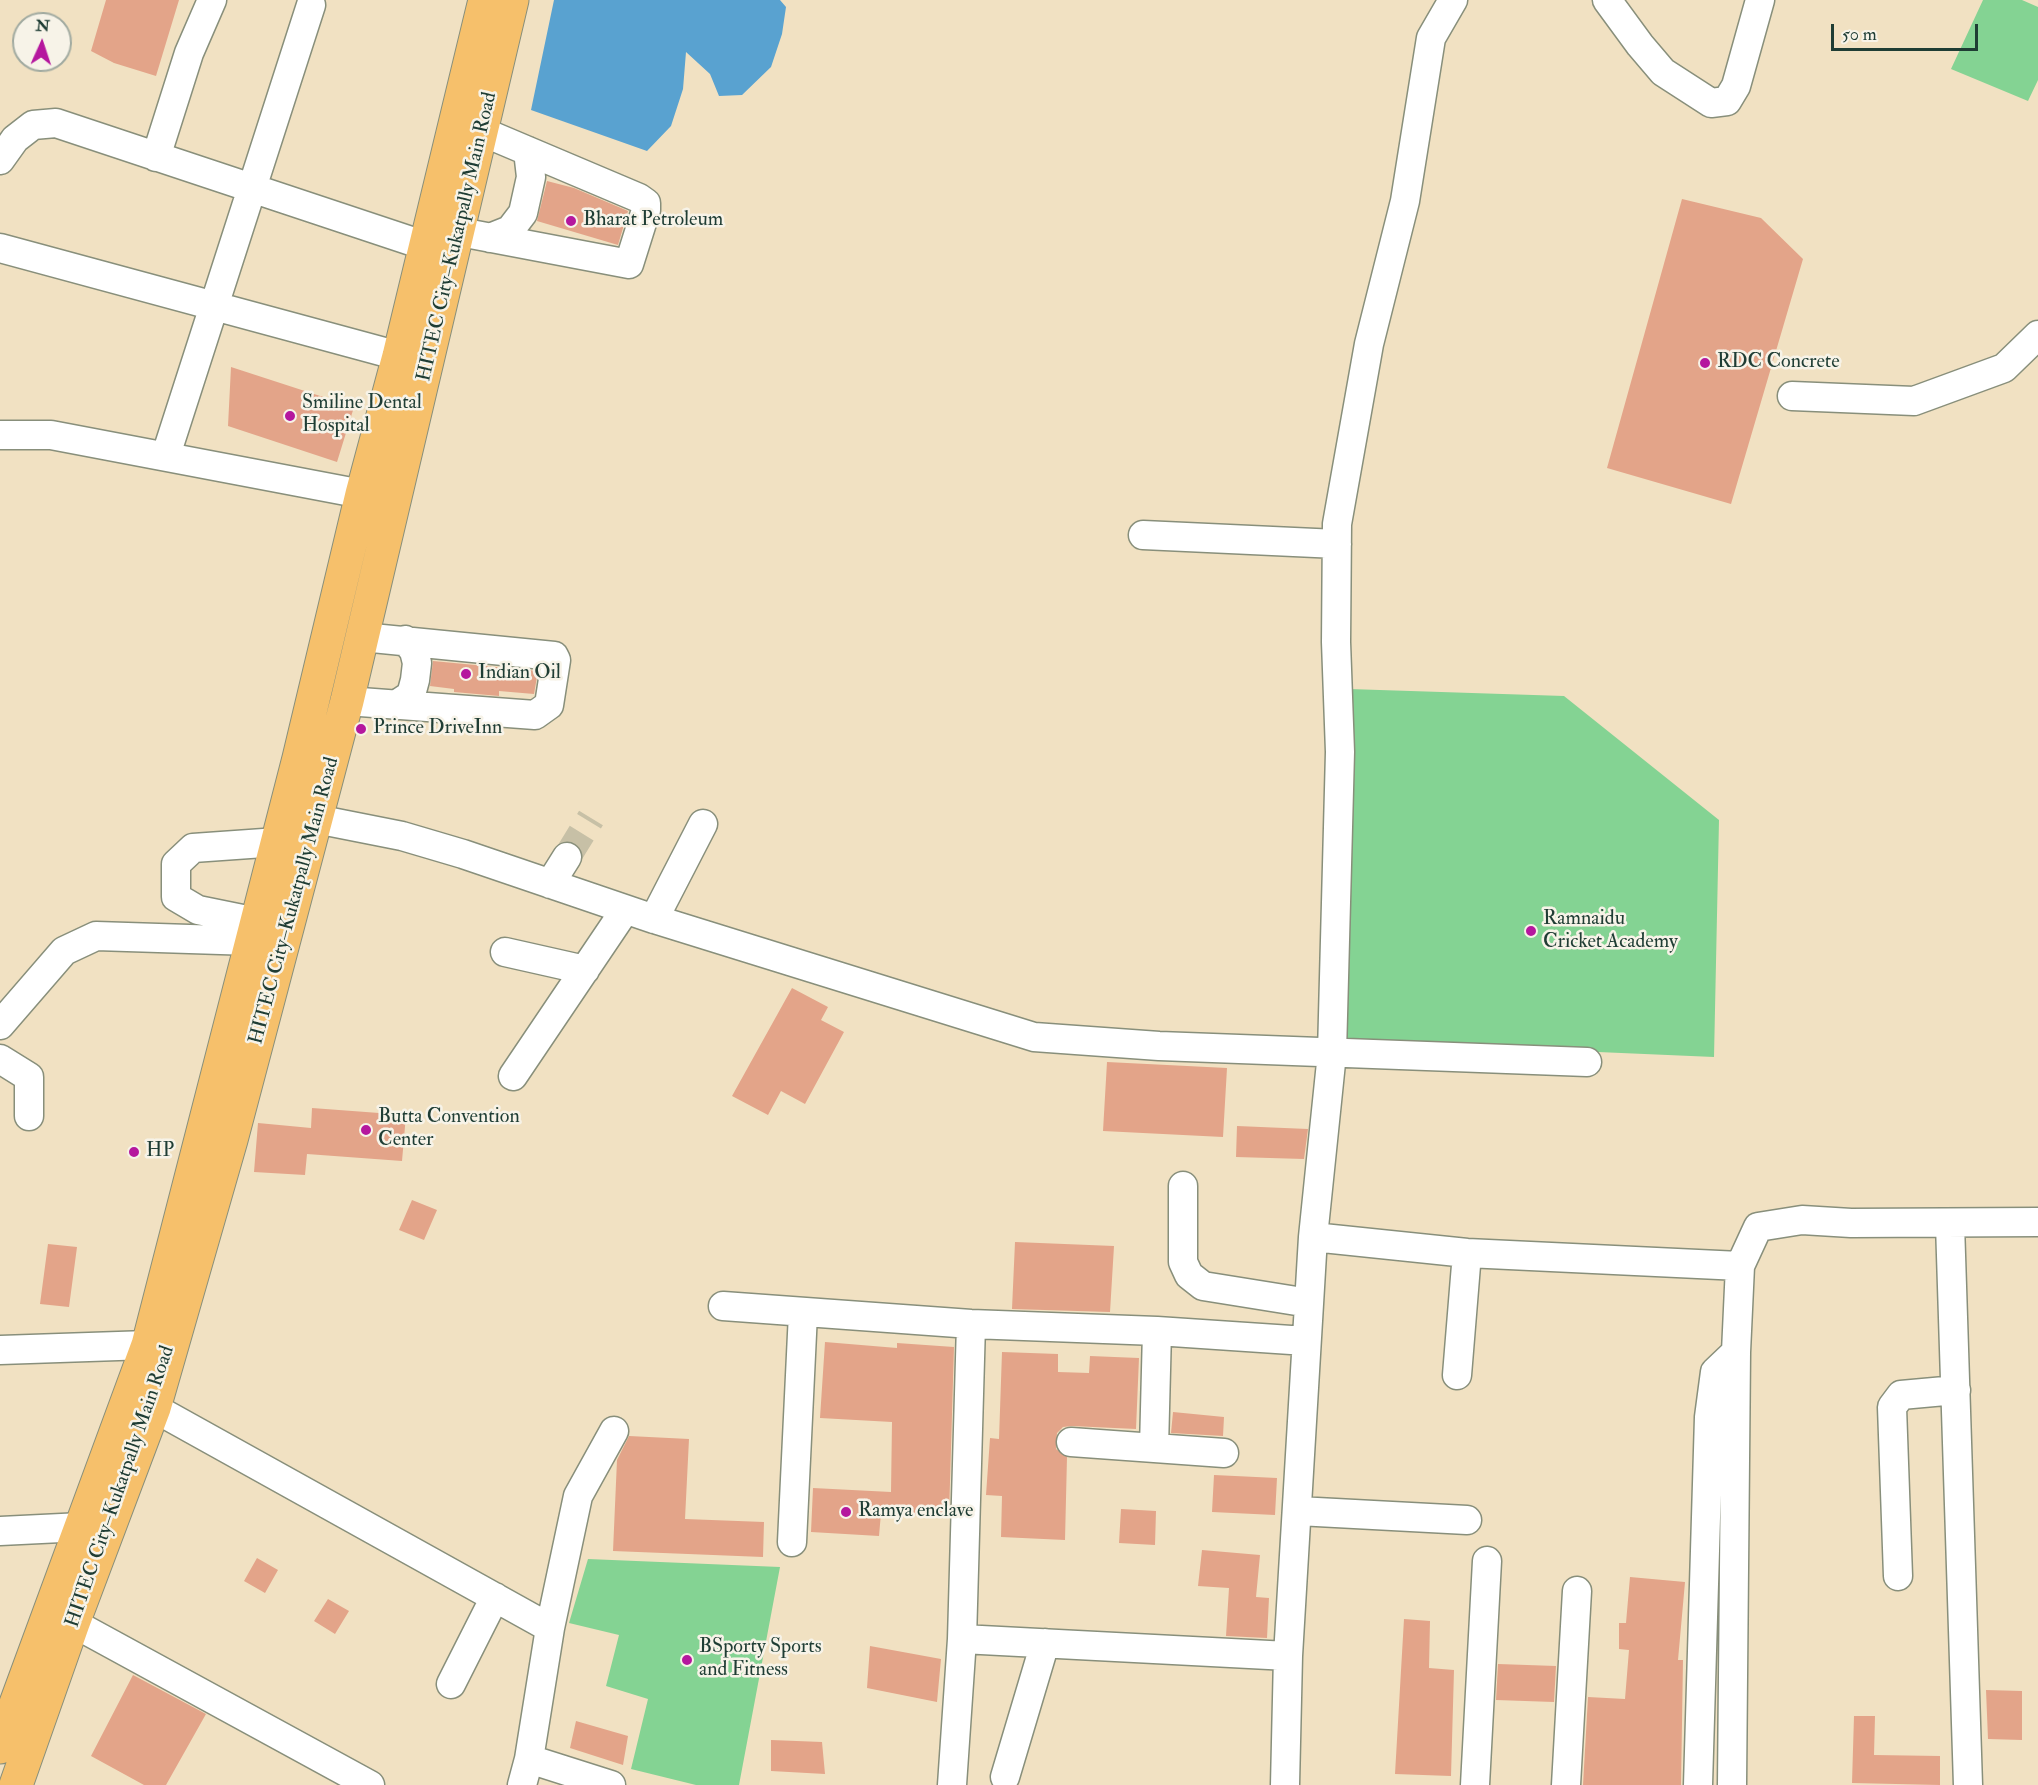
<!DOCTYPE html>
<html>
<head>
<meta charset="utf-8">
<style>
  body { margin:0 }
  #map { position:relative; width:2038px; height:1785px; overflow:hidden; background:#f1e1c2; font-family:"IM FELL Double Pica",serif }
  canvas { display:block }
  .north { position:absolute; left:12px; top:12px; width:60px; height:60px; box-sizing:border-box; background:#f7f3e8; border:2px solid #a1aaa0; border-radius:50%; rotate:3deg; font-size:16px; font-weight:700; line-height:24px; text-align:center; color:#1f3d34 }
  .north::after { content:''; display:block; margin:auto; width:21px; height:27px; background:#b5179e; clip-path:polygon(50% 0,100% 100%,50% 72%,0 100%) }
  .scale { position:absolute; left:1831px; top:24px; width:147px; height:27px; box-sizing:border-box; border:3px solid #1f3d34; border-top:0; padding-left:8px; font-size:18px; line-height:21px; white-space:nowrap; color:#1f3d34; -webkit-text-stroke:4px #f7f3e8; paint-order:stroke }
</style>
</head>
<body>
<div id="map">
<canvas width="2038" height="1785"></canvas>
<div class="north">N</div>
<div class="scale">50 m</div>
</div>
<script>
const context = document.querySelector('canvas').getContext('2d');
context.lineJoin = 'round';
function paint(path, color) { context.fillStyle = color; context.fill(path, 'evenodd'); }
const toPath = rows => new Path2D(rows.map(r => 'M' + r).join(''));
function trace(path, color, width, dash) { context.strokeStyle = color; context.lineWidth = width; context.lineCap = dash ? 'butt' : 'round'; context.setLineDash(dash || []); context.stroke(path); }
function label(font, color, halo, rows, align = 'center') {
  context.font = font + ' "IM FELL Double Pica",serif'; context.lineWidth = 5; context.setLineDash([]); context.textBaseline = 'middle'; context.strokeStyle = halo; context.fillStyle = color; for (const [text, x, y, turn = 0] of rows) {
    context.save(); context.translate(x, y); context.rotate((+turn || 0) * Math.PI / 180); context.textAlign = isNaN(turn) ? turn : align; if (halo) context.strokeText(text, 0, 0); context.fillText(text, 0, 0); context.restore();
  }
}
paint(toPath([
  [1983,0,2022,0,2038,7,2038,80,2028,101,1951,69],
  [1349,689,1564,696,1719,820,1714,1057,1343,1041],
  [588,1559,780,1567,739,1785,696,1785,631,1769,648,1699,606,1686,619,1635,569,1623]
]), '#84d393');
paint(toPath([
  [554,0,780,0,786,7,782,34,771,67,742,95,719,96,710,74,686,52,683,89,671,126,647,151,531,110]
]), '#59a2d0');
paint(toPath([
  [106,0,179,0,156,76,114,63,91,51],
  [547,181,574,188,628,211,618,245,537,221],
  [1682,199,1761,218,1803,259,1731,504,1607,468],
  [231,367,354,407,337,462,228,426],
  [433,661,538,671,534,694,499,691,499,696,454,692,454,689,430,686],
  [792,988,828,1007,821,1020,844,1032,805,1104,781,1091,768,1115,732,1096],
  [1107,1062,1227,1068,1223,1137,1103,1131],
  [312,1108,406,1115,402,1161,307,1154,305,1175,254,1172,258,1123,311,1128],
  [1237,1126,1308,1129,1304,1159,1236,1157],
  [412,1200,437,1210,424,1240,399,1230],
  [1015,1242,1114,1246,1110,1312,1012,1309],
  [48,1244,77,1247,69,1307,40,1304],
  [825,1342,897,1348,897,1343,954,1347,949,1516,881,1513,879,1536,811,1532,813,1488,891,1492,892,1422,820,1418],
  [1002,1352,1058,1354,1058,1372,1089,1373,1090,1356,1139,1358,1136,1429,1072,1426,1063,1427,1057,1433,1056,1449,1067,1457,1065,1540,1001,1537,1002,1496,986,1495,990,1438,999,1439],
  [1173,1412,1224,1417,1223,1436,1171,1433],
  [629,1436,689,1439,685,1519,764,1522,763,1557,613,1551,617,1460],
  [1214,1475,1277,1478,1275,1515,1212,1512],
  [1121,1509,1156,1511,1155,1545,1119,1543],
  [1202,1550,1260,1555,1256,1597,1269,1598,1267,1638,1226,1636,1229,1588,1198,1586],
  [257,1558,278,1570,265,1593,244,1581],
  [1630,1577,1685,1582,1678,1660,1683,1660,1681,1785,1583,1785,1588,1697,1625,1699,1629,1650,1619,1649,1619,1623,1626,1623],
  [328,1599,349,1611,335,1634,314,1621],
  [1404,1619,1430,1621,1429,1668,1454,1670,1451,1776,1395,1774],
  [870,1646,941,1659,937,1702,867,1688],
  [1498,1664,1556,1666,1554,1702,1496,1700],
  [133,1675,206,1714,166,1785,144,1785,91,1756],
  [1986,1690,2022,1691,2022,1740,1988,1739],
  [1854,1716,1875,1716,1874,1755,1940,1756,1940,1785,1852,1783],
  [576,1721,628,1736,623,1765,570,1748],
  [771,1740,822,1742,825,1774,771,1771]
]), '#e3a489');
trace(toPath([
  [567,857,591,818]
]), '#c7c0a6', 28, [28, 14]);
const minor = toPath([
  [1607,0,1640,45,1663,72,1711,103,1727,101,1736,86,1760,0],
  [156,157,189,53,212,0],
  [0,160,15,139,33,125,56,123,426,246],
  [460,232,629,264,646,210,646,203,639,198,483,132],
  [490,238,510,230,523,213,531,177,528,151],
  [0,248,399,356],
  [1792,396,1914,401,2004,368,2038,335],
  [0,435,51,435,362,494],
  [166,455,311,5],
  [1143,535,1337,544],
  [347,701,535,715,549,705,556,660,554,656,362,637],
  [396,705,411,695,415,680,417,663,414,651,405,640],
  [316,819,402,836,463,854,654,919,1034,1037,1159,1046,1587,1062],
  [550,884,567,857],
  [654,919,703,824],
  [257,922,198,910,176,897,176,864,193,848,278,842],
  [505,952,585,970],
  [0,1025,64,951,96,936,252,941],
  [0,1059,29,1077,29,1116],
  [513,1076,625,910],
  [1183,1186,1183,1262,1189,1275,1203,1286,1309,1303],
  [1950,1224,1968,1785],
  [1313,1237,1467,1253,1740,1266],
  [723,1306,971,1324,1157,1331,1306,1341],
  [0,1350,148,1345],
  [1457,1375,1467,1253],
  [154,1408,550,1628],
  [1071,1442,1224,1453],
  [1154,1448,1157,1331],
  [1298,1511,1467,1520],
  [0,1531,82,1527],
  [792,1542,803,1313],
  [1898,1576,1892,1407,1901,1395,1956,1390],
  [73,1623,370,1785],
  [962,1639,1288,1656],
  [451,1684,495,1597],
  [529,1759,611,1785],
  [1005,1777,1045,1643],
  [522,1785,529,1759,550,1628,578,1496,614,1431],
  [952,1785,962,1639,971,1324],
  [1285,1785,1288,1656,1313,1237,1332,1053,1340,752,1336,642,1337,524,1369,344,1405,201,1431,38,1453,0],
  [1475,1785,1487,1561],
  [1566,1785,1577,1591],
  [1698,1785,1709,1417,1715,1372,1736,1352,1740,1266,1758,1227,1802,1220,1851,1223,2038,1222],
  [1732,1785,1736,1352]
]);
const major = toPath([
  [0,1747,148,1345,299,758,362,494,399,356,485,0],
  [16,1785,73,1623,154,1408,231,1140,347,701,512,0]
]);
trace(minor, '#888f7b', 31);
trace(major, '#888f7b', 35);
trace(minor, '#fff', 28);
trace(major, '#f6c06b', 33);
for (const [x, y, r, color] of [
  [571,221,6,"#b5179e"],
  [1705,363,6,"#b5179e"],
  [290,416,6,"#b5179e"],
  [466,674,6,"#b5179e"],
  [361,729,6,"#b5179e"],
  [1531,931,6,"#b5179e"],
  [366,1130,6,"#b5179e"],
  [134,1152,6,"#b5179e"],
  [846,1512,6,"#b5179e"],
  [687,1660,6,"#b5179e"]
]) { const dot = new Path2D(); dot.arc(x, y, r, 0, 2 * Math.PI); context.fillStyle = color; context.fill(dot); trace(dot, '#f7f3e8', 2); }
label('20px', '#1f3d34', '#f7f3e8', [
  ["Bharat Petroleum",583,221],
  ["RDC Concrete",1717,363],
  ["Smiline Dental",302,404],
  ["Hospital",302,427],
  ["Indian Oil",478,674],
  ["Prince DriveInn",373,729],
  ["Ramnaidu",1543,920],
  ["Cricket Academy",1543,943],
  ["Butta Convention",378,1118],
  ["Center",378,1141],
  ["HP",146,1152],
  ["Ramya enclave",858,1512],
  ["BSporty Sports",699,1648],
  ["and Fitness",699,1671]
], 'left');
label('20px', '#1f3d34', '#f7f3e8', [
  ["HITEC City–Kukatpally Main Road",458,237,-77],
  ["HITEC City–Kukatpally Main Road",295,901,-75],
  ["HITEC City–Kukatpally Main Road",121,1487,-71]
]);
</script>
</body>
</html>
